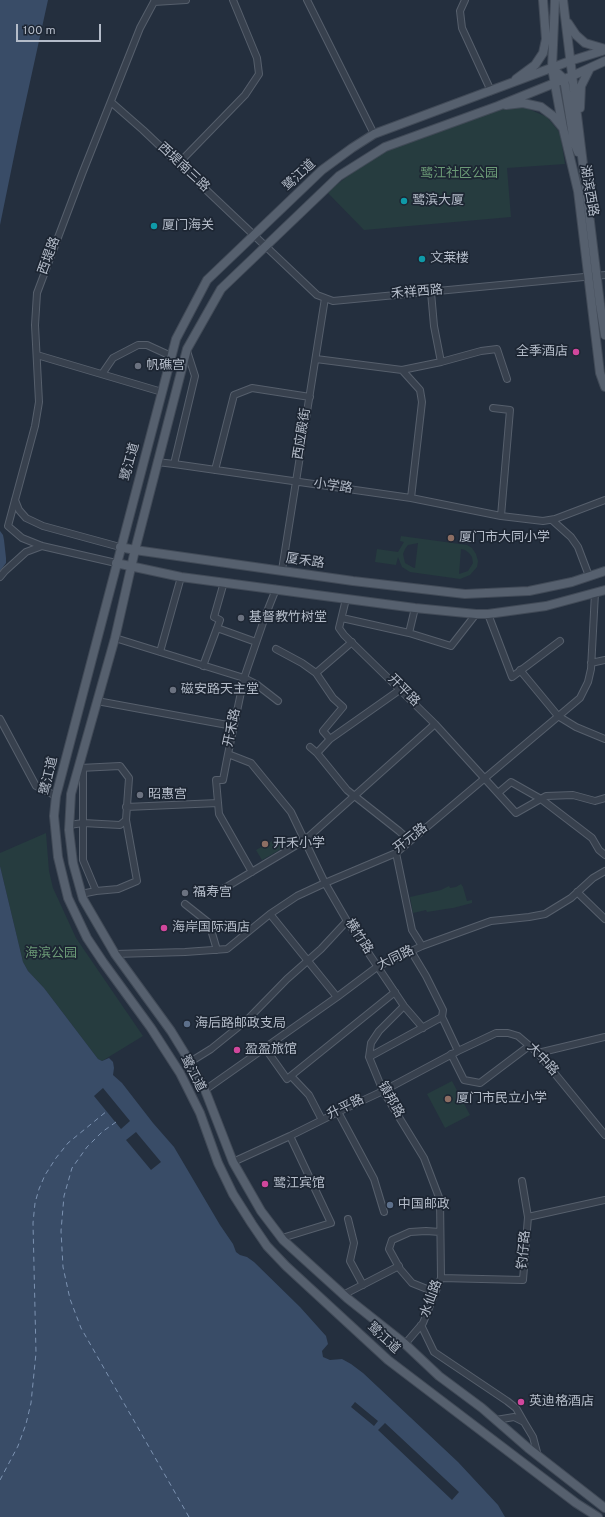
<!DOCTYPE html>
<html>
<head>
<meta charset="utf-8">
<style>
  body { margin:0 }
  #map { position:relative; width:605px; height:1517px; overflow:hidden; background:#242f3e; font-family:Overpass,sans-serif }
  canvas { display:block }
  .scale { position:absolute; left:16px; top:24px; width:85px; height:18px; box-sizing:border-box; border:2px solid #b4bcc9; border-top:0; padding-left:5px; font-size:12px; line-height:14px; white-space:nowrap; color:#b4bcc9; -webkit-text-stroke:3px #1d2633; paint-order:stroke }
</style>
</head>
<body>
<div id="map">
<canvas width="605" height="1517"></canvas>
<div class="scale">100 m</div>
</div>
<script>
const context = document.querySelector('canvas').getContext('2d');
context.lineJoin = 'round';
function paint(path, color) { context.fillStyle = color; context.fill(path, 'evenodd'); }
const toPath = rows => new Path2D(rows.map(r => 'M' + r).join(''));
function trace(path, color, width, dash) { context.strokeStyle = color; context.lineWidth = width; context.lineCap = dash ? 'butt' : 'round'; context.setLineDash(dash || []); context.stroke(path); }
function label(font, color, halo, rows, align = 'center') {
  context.font = font + ' Overpass,"Noto Sans SC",sans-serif'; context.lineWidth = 3.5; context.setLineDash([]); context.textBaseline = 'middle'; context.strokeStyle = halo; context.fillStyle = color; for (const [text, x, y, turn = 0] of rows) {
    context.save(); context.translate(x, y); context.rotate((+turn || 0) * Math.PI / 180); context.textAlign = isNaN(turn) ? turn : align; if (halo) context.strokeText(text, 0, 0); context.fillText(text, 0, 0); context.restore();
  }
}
paint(toPath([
  [524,107,547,117,560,133,565,164,507,168,511,217,364,230,327,192,360,167,392,148,501,109],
  [401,536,467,545,472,548,476,554,478,561,477,567,470,575,460,579,410,572,402,567,398,557,396,565,375,562,377,549,398,552,404,542,400,541],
  [418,543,415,568,414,568,405,563,403,554,405,549,408,545],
  [461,549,465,550,469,553,472,557,473,563,468,571,459,574],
  [46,833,49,871,53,888,76,938,143,1036,102,1061,98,1059,44,988,28,971,23,962,0,866,0,853],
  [277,838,283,848,262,860,256,850],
  [461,884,463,887,467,901,472,900,472,903,453,908,452,908,427,912,426,910,413,913,410,897,441,890,449,886,450,888,456,887],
  [452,1081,470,1115,445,1128,427,1094]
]), '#263c3f');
paint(toPath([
  [0,0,48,0,19,132,0,225],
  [0,531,3,535,4,540,6,558,6,563,0,571],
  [0,866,23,962,28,971,44,988,98,1059,102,1061,109,1058,113,1062,114,1068,113,1075,122,1083,153,1123,174,1147,220,1225,233,1244,236,1252,240,1255,247,1257,254,1262,300,1307,326,1336,328,1344,322,1351,323,1357,330,1360,342,1359,351,1364,363,1373,458,1462,498,1505,505,1517,0,1517]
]), '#394c67');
paint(toPath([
  [103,1088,130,1121,121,1129,94,1096],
  [136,1132,161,1162,151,1170,126,1140],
  [355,1402,378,1421,374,1426,351,1407],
  [385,1423,459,1492,452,1500,378,1430]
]), '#242f3e');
trace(toPath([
  [116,1122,102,1132,87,1147,72,1168,64,1196,61,1231,63,1267,70,1299,81,1328,189,1517],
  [0,1480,18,1446,26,1424,31,1403,36,1353,33,1223,35,1203,39,1189,45,1175,56,1158,68,1143,107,1111]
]), '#7c92b1', 1, [5, 4]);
const minor = toPath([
  [307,0,374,134],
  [465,0,460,11,462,28,491,91],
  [154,2,186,0],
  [111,102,143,130,317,295,333,301,605,275],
  [178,164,245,95,259,74,257,58,233,0],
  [431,292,434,326,441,362],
  [187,351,195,376,174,464,411,498,501,516,543,521,555,519,605,500],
  [37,355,162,392],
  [316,359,402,370,420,390,422,402,411,498],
  [402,370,441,362,481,351,497,349,507,379],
  [102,374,113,358,138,345,147,345,171,356],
  [493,408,510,410,501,516],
  [157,462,174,464],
  [215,470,234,395,252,388,310,397],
  [15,500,19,510,26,518,43,526,120,547],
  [552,520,571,537,578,547,589,576],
  [116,563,42,546,22,538,8,526,35,426,39,402,35,325,37,293,82,174,140,28,155,0],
  [282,570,325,298],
  [0,577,5,571,26,552,42,546],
  [276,589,266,614,244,678,228,754,251,763,291,812,325,883,347,921,404,1006,423,1028],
  [346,599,339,628,344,635,435,724,516,813,546,796,573,795,595,801,605,798],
  [488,614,512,677,560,641],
  [342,618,409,633,451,646,476,614],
  [217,628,256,642],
  [409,633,415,608],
  [115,638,244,678,256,684,278,701],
  [276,649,302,663,316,673,333,698,343,707,323,731,330,739],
  [160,652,181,577],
  [591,663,605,660],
  [203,666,220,620,214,617,224,582],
  [520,670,558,716,576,727,605,739],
  [316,673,352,642],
  [97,701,233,726],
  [0,719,36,786,56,796],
  [310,747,317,753,347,790,399,831,410,841],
  [317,753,330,739,401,689],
  [228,754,223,780,216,780,219,814,252,872],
  [83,768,83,860,96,891,118,889,137,881,126,820],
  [498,793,511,782,541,799,592,838,599,850,605,855],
  [126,807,218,803],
  [69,825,83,823,120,825,126,820,129,778,120,766,80,768],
  [396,853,412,930,422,946],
  [223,889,305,840,435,724],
  [577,892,605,919],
  [81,894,96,891],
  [185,904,209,923,217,950],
  [270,914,337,997],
  [411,951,426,976,443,1010,442,1017],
  [115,954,185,952,227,949,270,914,297,896,325,883,396,853,580,698,588,682,591,669,595,593],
  [404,1006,379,1031,371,1043,369,1057,383,1091,424,1158,440,1200,441,1278,423,1323,405,1344],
  [265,1048,287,1079,395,992],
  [538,1053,605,1037],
  [451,1054,464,1080,480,1083,529,1046],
  [369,1057,442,1017,458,1051],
  [190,1062,211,1049,247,1020,287,979,321,949,347,921],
  [291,1076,309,1095,322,1120],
  [205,1090,337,997,377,967,422,946,491,921,529,917,545,914,571,898,593,878,605,871],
  [338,1112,374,1179,384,1212],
  [233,1162,290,1136,338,1112,383,1091,458,1051,496,1033,508,1033,518,1036,538,1053,605,1135],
  [528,1217,605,1200],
  [348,1219,354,1243,350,1261,363,1285],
  [282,1238,331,1223,290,1136],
  [441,1278,523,1280,528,1217,522,1181],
  [436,1289,427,1289,412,1283,400,1269,389,1249,392,1240,410,1232,426,1231,440,1232],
  [343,1295,399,1266],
  [421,1325,434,1352,507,1401,516,1408,524,1422],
  [496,1420,514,1417,524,1422,533,1437,538,1456]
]);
const major = toPath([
  [555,0,552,68,563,128,578,191,600,373,605,387],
  [563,0,600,304,605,335],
  [568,23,576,35,585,43,605,49],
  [605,61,572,76,498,106,385,147,339,176,221,289,187,349,135,550,115,638,71,794,69,830,73,863,83,899,115,954,171,1031,190,1062,205,1090,233,1162,261,1211,283,1240,347,1298,405,1344,439,1376,482,1408,528,1448,605,1508],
  [552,68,564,79,574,142,578,152],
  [516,79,535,65,543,53,546,39,543,0],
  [506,105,523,103,541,107,553,116,562,127],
  [580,108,581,86,590,68],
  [120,547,135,550,353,581,465,594,529,591,572,582,605,571],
  [116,563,181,577,415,608,476,614,488,614,546,606,605,590],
  [598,1517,576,1503,388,1360,286,1266,267,1246,252,1224,233,1194,218,1163,200,1113,180,1073,151,1028,103,962,87,938,68,898,58,857,54,816,56,796,176,339,207,280,322,170,352,148,374,134,570,61,605,50]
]);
trace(minor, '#565f6c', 8);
trace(major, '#414a57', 10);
trace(minor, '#38414e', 6);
trace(major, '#56606e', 8);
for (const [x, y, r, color] of [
  [404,201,4,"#0f9aa8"],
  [154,226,4,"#0f9aa8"],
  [422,259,4,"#0f9aa8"],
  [576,352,4,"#d1479c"],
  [138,366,4,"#6b7280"],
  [451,538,4,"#8d6e63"],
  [241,618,4,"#6b7280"],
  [173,690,4,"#6b7280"],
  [140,795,4,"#6b7280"],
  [265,844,4,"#8d6e63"],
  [185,893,4,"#6b7280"],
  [164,928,4,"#d1479c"],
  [187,1024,4,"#5c6f8a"],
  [237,1050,4,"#d1479c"],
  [448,1099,4,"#8d6e63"],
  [265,1184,4,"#d1479c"],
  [390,1205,4,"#5c6f8a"],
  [521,1402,4,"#d1479c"]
]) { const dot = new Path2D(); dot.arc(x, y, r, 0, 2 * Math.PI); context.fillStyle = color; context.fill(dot); trace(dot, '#1d2633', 1.5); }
label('13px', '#b4bcc9', '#1d2633', [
  ["西堤南三路",183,168,43],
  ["鹭江道",300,176,-43],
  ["湖滨西路",588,191,80],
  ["西堤路",50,256,-70],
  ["禾祥西路",417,293,-5],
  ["西应殿街",303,434,-81],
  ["鹭江道",131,462,-75],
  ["小学路",333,487,8],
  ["厦禾路",305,562,8],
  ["开平路",403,691,45],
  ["开禾路",233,728,-78],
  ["鹭江道",50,776,-77],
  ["开元路",411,839,-38],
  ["横竹路",358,937,57],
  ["大同路",396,959,-26],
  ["大中路",542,1060,47],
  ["鹭江道",192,1074,62],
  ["镇邦路",390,1100,61],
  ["升平路",346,1108,-26],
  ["钓仔路",525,1250,-85],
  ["水仙路",432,1299,-70],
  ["鹭江道",383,1339,42]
]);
label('13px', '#6b9a76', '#1d2633', [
  ["鹭江社区公园",459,174],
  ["海滨公园",51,954]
]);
label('13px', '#b4bcc9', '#1d2633', [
  ["鹭滨大厦",412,201],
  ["厦门海关",162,226],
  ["文莱楼",430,259],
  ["全季酒店",568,352,"right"],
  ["帆礁宫",146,366],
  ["厦门市大同小学",459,538],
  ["基督教竹树堂",249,618],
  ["磁安路天主堂",181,690],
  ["昭惠宫",148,795],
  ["开禾小学",273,844],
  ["福寿宫",193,893],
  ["海岸国际酒店",172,928],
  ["海后路邮政支局",195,1024],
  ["盈盈旅馆",245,1050],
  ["厦门市民立小学",456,1099],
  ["鹭江宾馆",273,1184],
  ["中国邮政",398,1205],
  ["英迪格酒店",529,1402]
], 'left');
</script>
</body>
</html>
